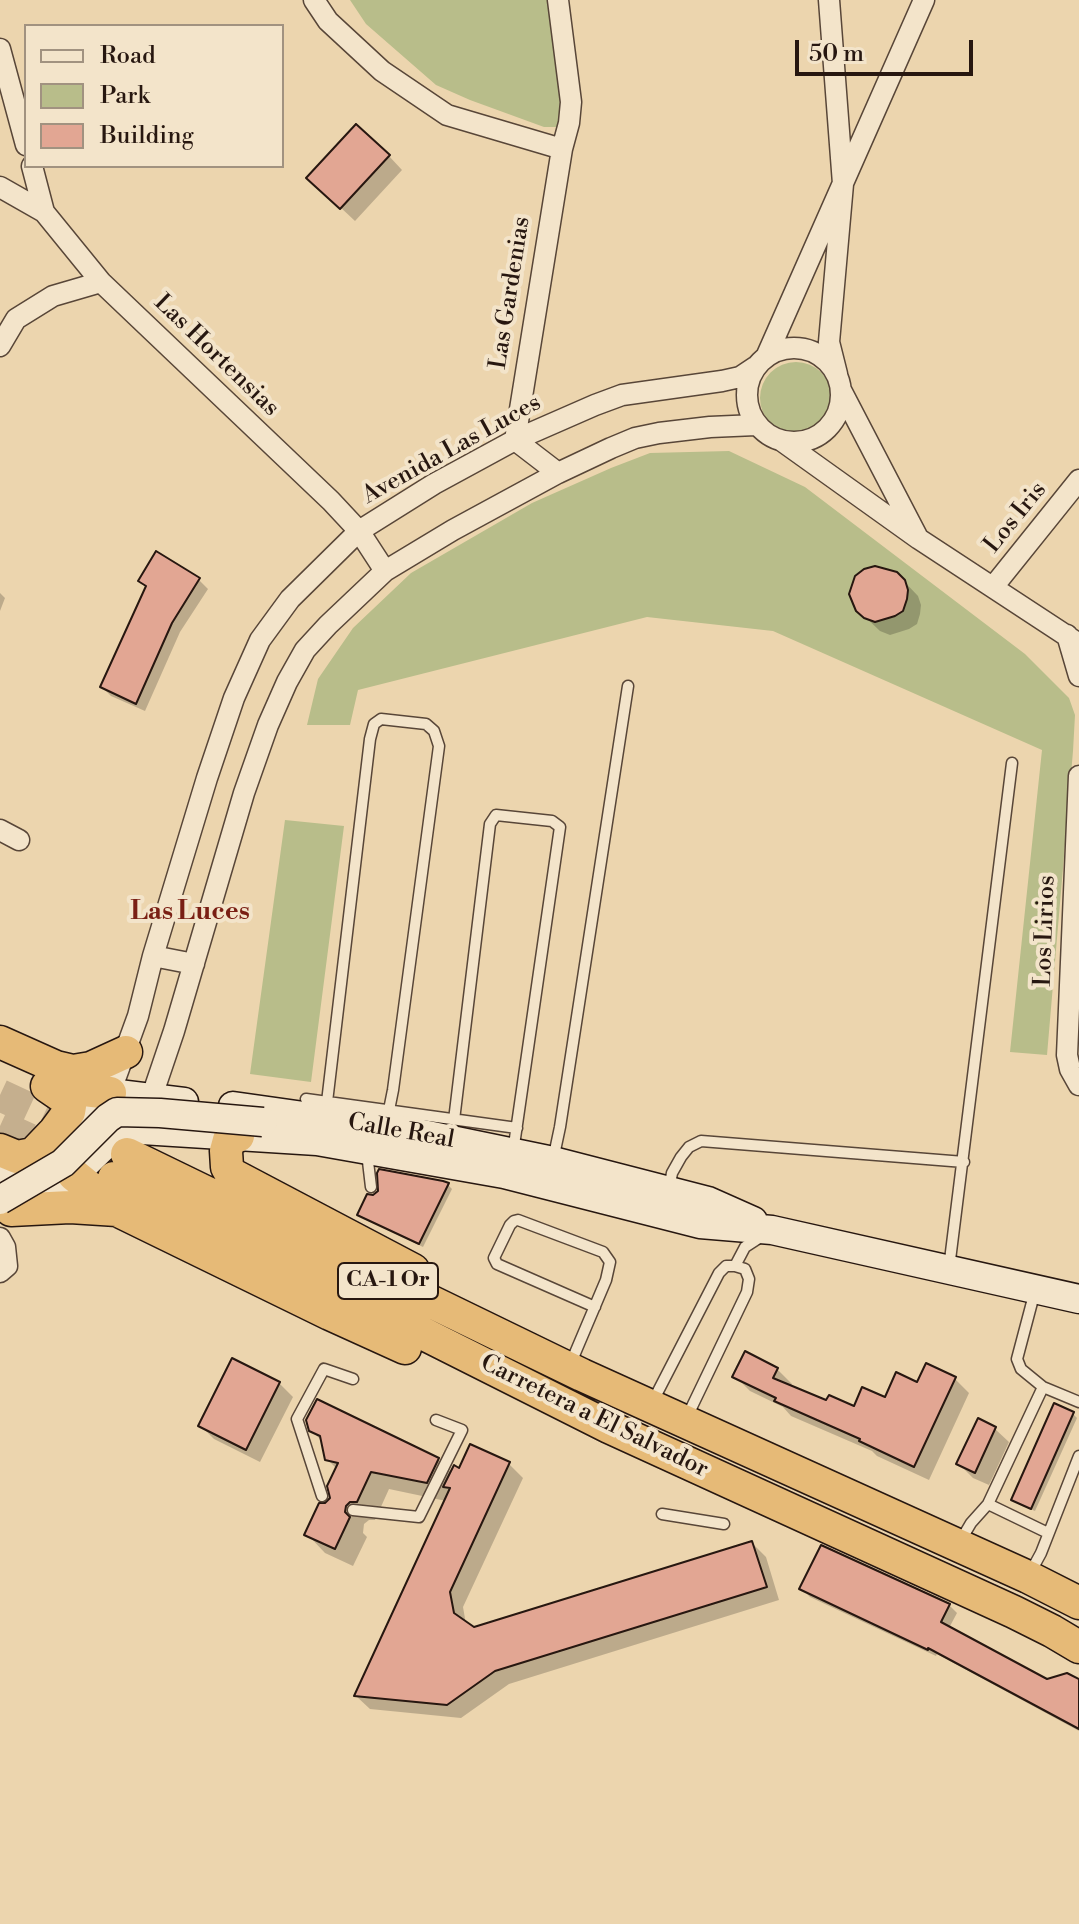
<!DOCTYPE html>
<html>
<head>
<meta charset="utf-8">
<style>
  body { margin:0 }
  #map { position:relative; width:1079px; height:1924px; overflow:hidden; background:#ecd5ae; font-family:"Libre Bodoni",serif }
  canvas { display:block }
  .legend { position:absolute; left:24px; top:24px; width:260px; height:144px; box-sizing:border-box; background:#f3e4ca; border:2px solid #a19280; margin:0; padding:10px 14px; list-style:none; font-size:24px; color:#271710 }
  .legend li { display:flex; align-items:center; gap:16px; height:40px }
  .legend b { width:40px; border:2px solid #a19280 }
  .scale { position:absolute; left:795px; top:40px; width:178px; height:36px; box-sizing:border-box; border:4px solid #271710; border-top:0; padding-left:10px; font-size:24px; line-height:28px; white-space:nowrap; color:#271710; -webkit-text-stroke:6px #f3e4ca; paint-order:stroke }
</style>
</head>
<body>
<div id="map">
<canvas width="1079" height="1924"></canvas>
<ul class="legend">
<li><b style="height:10px;background:#f3e4ca"></b>Road</li>
<li><b style="height:22px;background:#b8bd8a"></b>Park</li>
<li><b style="height:22px;background:#e2a693"></b>Building</li>
</ul>
<div class="scale">50 m</div>
</div>
<script>
const context = document.querySelector('canvas').getContext('2d');
context.lineJoin = 'round';
function paint(path, color) { context.fillStyle = color; context.fill(path, 'evenodd'); }
const toPath = rows => new Path2D(rows.map(r => 'M' + r).join(''));
function trace(path, color, width, dash) { context.strokeStyle = color; context.lineWidth = width; context.lineCap = dash ? 'butt' : 'round'; context.setLineDash(dash || []); context.stroke(path); }
function label(font, color, halo, rows, align = 'center') {
  context.font = font + ' "Libre Bodoni",serif'; context.lineWidth = 8; context.setLineDash([]); context.textBaseline = 'middle'; context.strokeStyle = halo; context.fillStyle = color; for (const [text, x, y, turn = 0] of rows) {
    context.save(); context.translate(x, y); context.rotate((+turn || 0) * Math.PI / 180); context.textAlign = isNaN(turn) ? turn : align; if (halo) context.strokeText(text, 0, 0); context.fillText(text, 0, 0); context.restore();
  }
}
paint(toPath([
  [350,0,556,0,568,105,560,127,544,127,470,100,436,85,366,24],
  '760 398a36 36 0 1 1 72 0a36 36 0 1 1-72 0Z',
  [729,451,805,487,1025,654,1069,698,1075,715,1073,751,1047,1055,1010,1052,1042,750,773,631,647,617,358,690,350,725,307,725,318,679,353,628,411,573,532,503,611,468,650,453],
  [285,820,344,826,311,1082,250,1074]
]), '#b8bd8a');
paint(toPath([
  [389,156,402,170,355,221,323,191],
  [157,554,199,580,208,589,180,632,145,711,111,696,102,687,148,588,140,581],
  [896,573,918,596,921,605,920,614,917,624,909,629,890,635,880,631,858,610],
  [0,593,5,598,0,611],
  [448,1185,452,1189,423,1247,363,1218,359,1214],
  [777,1369,792,1384,790,1387,828,1403,855,1408,886,1400,918,1384,954,1378,969,1393,929,1480,877,1456,872,1451,791,1416,783,1407,750,1391,735,1376],
  [279,1383,293,1397,260,1462,214,1439,201,1426],
  [1073,1414,1077,1418,1035,1511,1017,1503,1013,1499],
  [995,1429,1009,1442,989,1485,973,1478,959,1464],
  [311,1430,438,1460,452,1473,460,1470,509,1464,523,1478,463,1607,466,1624,474,1629,752,1543,766,1557,779,1600,509,1684,461,1718,370,1709,356,1696,446,1501,389,1489,375,1520,369,1520,364,1524,363,1533,367,1537,353,1566,325,1553,307,1534,332,1499,337,1469,327,1459,323,1442],
  [802,1589,949,1605,957,1613,949,1628,1047,1681,1079,1682,1079,1731,937,1654,936,1656,810,1597]
]), '#0003');
const building = toPath([
  [356,124,390,155,340,209,306,178,356,124],
  [156,551,200,578,172,623,136,704,100,687,146,586,138,581,156,551],
  [875,566,897,572,905,580,908,590,907,599,903,611,895,616,875,622,864,618,856,611,849,594,855,576,864,569,875,566],
  [379,1169,443,1181,449,1183,419,1244,357,1215,367,1194,373,1195,378,1191,377,1173,379,1169],
  [745,1351,778,1368,773,1378,826,1400,829,1395,854,1406,862,1387,885,1397,896,1372,917,1382,926,1363,956,1377,914,1467,859,1441,860,1439,774,1401,776,1398,732,1377,745,1351],
  [232,1358,280,1382,246,1450,198,1426,232,1358],
  [317,1399,439,1458,427,1483,371,1472,357,1502,350,1502,346,1506,345,1512,350,1517,335,1549,304,1535,319,1503,325,1503,330,1498,327,1486,338,1463,325,1460,320,1436,309,1431,306,1420,317,1399],
  [1054,1403,1074,1412,1031,1509,1011,1500,1054,1403],
  [978,1418,996,1427,975,1473,956,1464,978,1418],
  [470,1444,510,1462,450,1592,454,1613,474,1627,752,1541,767,1587,495,1671,447,1705,354,1696,450,1488,443,1487,454,1465,459,1468,470,1444],
  [821,1545,950,1604,941,1622,1047,1679,1067,1673,1079,1679,1079,1729,928,1648,928,1650,799,1589,821,1545]
]);
paint(building, '#e2a693');
trace(building, '#271710', 2);
trace(toPath([
  [0,1095,84,1134],
  [0,1126,66,1156]
]), '#c5af8e', 32, [32, 16]);
const service = toPath([
  [306,1099,517,1128],
  [327,1102,370,739,374,724,381,719,426,724,434,731,439,746,393,1090,389,1110],
  [454,1120,490,824,496,815,552,821,560,827,513,1152],
  [367,1153,371,1187],
  [553,1160,560,1127,628,686],
  [669,1189,672,1173,681,1157,689,1147,701,1141,964,1162],
  [735,1266,745,1247,762,1236],
  [949,1268,1012,763],
  [1035,1291,1017,1359,1021,1369,1043,1387,1079,1402],
  [570,1365,606,1280,610,1262,603,1252,518,1220,514,1221,510,1225,494,1258,497,1264,595,1307],
  [652,1403,719,1273,726,1266,735,1266,745,1269,749,1279,747,1292,686,1419],
  [322,1496,297,1419,324,1369,353,1379],
  [988,1504,1048,1533],
  [353,1510,419,1517,462,1430,436,1420],
  [662,1514,724,1524],
  [961,1540,971,1523,988,1504,1043,1387],
  [1029,1575,1041,1553,1079,1456]
]);
const minor = toPath([
  [314,0,328,21,382,71,447,115,562,149],
  [829,0,843,184,829,342,837,374],
  [0,49,26,145],
  [32,166,44,212,101,282,331,501,359,531,385,571],
  [0,187,44,212],
  [0,346,16,319,53,296,101,282],
  '747 395a47 47 0 1 1 94 0a47 47 0 1 1-94 0Z',
  [767,355,924,0],
  [841,390,917,536],
  [782,441,919,539,1079,644],
  [558,473,515,440,562,149,569,123,571,102,558,0],
  [993,587,1079,480],
  [1067,635,1079,676],
  [1079,776,1067,1055,1070,1069,1079,1085],
  [0,830,19,840],
  [153,956,194,964],
  [110,1093,138,1016,153,956,207,778,234,698,260,640,290,599,359,531,434,484,515,440,595,405,622,395,722,381,740,377,755,367],
  [151,1099,174,1031,244,793,268,725,287,682,305,650,328,625,385,571,453,530,558,473,611,448,635,438,659,433,710,427,756,425],
  [0,1238,5,1247,7,1266,0,1272]
]);
const secondary = toPath([
  [233,1106,403,1130,553,1161,708,1201,753,1221],
  [0,1182,45,1157,110,1093,184,1102],
  [11,1210,74,1175,111,1139,126,1129,317,1141,504,1174,700,1224,772,1230,1079,1299]
]);
const trunk = toPath([
  [0,1042,56,1067,73,1071,91,1068,126,1052],
  [50,1086,110,1093],
  [238,1136,229,1140,226,1151,227,1167,231,1174,413,1270],
  [0,1150,17,1157,33,1154,55,1131,69,1112,70,1106,63,1097,47,1086],
  [127,1154,582,1375,1028,1577,1079,1603],
  [74,1175,117,1210,330,1314,405,1348],
  [114,1178,609,1427,1014,1612,1052,1631,1079,1647],
  [11,1210,70,1207,117,1210]
]);
trace(service, '#584638', 13);
trace(minor, '#584638', 23);
trace(secondary, '#271710', 31);
trace(trunk, '#271710', 35);
trace(service, '#f3e4ca', 10);
trace(minor, '#f3e4ca', 20);
trace(secondary, '#f3e4ca', 28);
trace(trunk, '#e6ba77', 32);
const secondaryBridge = toPath([
  [0,1200,63,1163,108,1118,117,1112,160,1113,263,1122]
]);
trace(secondaryBridge, '#271710', 31, []);
trace(secondaryBridge, '#f3e4ca', 28);
for (const [x, y, w] of [
  [388,1281,100]
]) { const box = new Path2D(); box.roundRect(x - w / 2, y - 18, w, 36, 6); context.fillStyle = '#f3e4ca'; context.fill(box); trace(box, '#271710', 2); }
label('bold 22px', '#271710', null, [
  ["CA-1 Or",388,1281]
]);
label('24px', '#271710', '#f3e4ca', [
  ["Las Gardenias",511,293,-81],
  ["Las Hortensias",216,356,44],
  ["Avenida Las Luces",452,450,-29],
  ["Los Iris",1016,518,-51],
  ["Los Lirios",1046,931,-88],
  ["Calle Real",401,1132,10],
  ["Carretera a El Salvador",594,1417,26]
]);
label('bold 26px', '#7a1f14', '#f3e4ca', [
  ["Las Luces",190,913]
]);
</script>
</body>
</html>
